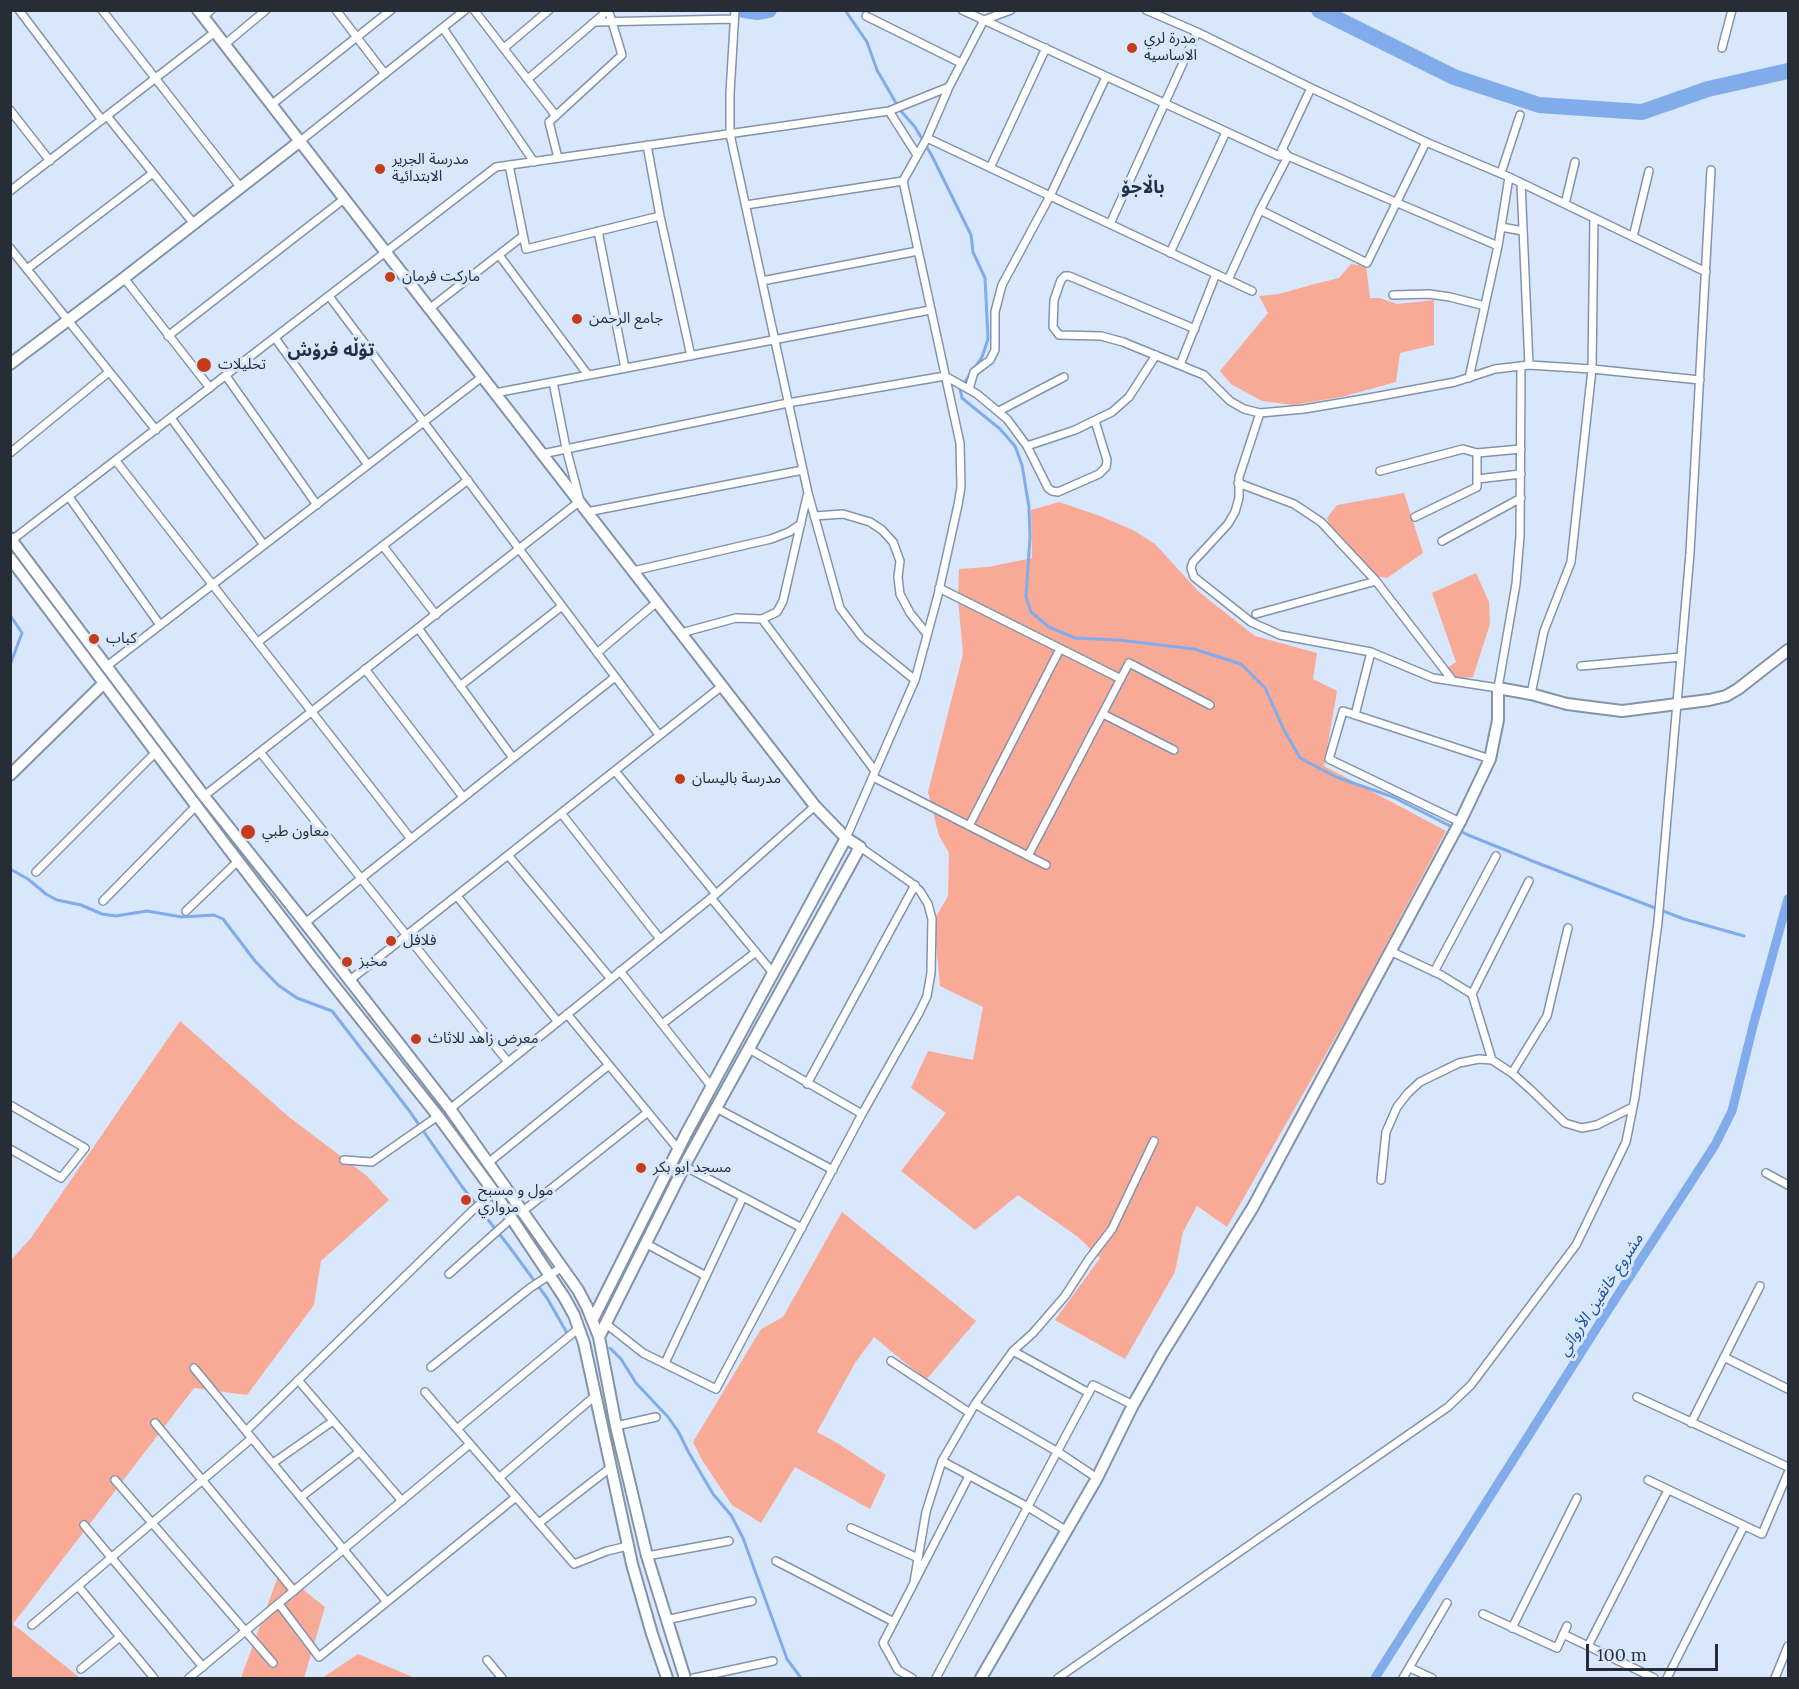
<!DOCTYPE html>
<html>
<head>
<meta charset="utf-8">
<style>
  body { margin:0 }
  #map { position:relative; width:1799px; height:1689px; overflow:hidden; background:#d8e7fb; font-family:Lora,serif }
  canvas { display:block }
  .frame { position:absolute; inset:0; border:12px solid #262d36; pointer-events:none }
  .scale { position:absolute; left:1586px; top:1644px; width:132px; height:27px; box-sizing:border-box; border:3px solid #262d36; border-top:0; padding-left:8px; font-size:18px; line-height:21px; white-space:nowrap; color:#262d36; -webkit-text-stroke:4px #d8e7fb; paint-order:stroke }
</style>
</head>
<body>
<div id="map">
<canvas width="1799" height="1689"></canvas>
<div class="frame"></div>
<div class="scale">100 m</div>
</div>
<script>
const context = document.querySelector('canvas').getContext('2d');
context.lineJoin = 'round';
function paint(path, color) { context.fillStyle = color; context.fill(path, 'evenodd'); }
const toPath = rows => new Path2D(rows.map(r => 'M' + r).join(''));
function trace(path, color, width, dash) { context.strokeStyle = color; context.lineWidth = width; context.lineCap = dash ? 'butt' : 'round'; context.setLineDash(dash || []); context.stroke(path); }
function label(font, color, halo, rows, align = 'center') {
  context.font = font + ' Lora,"Noto Sans Arabic",serif'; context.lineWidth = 6; context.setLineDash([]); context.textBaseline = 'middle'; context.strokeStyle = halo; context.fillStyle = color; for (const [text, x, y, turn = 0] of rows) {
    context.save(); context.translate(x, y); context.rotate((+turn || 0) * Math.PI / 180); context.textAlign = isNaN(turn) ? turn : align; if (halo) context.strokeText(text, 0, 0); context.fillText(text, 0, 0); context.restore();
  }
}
paint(toPath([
  [1351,264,1366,266,1370,298,1380,298,1397,304,1434,300,1434,345,1400,353,1396,382,1341,397,1293,405,1262,401,1231,384,1220,371,1268,313,1259,296,1279,294,1311,285,1339,278],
  [1404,493,1423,553,1387,578,1374,576,1329,524,1327,518,1337,505],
  [1059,502,1100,516,1133,530,1155,544,1199,592,1255,636,1317,653,1313,679,1337,691,1324,766,1446,831,1355,1003,1227,1227,1197,1206,1183,1232,1175,1272,1125,1359,1055,1320,1100,1258,1078,1237,1018,1195,975,1230,901,1171,946,1113,911,1088,928,1051,973,1060,983,1007,940,986,934,920,948,896,949,853,939,836,928,792,963,654,958,599,959,569,988,567,1032,558,1031,510],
  [1476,573,1489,602,1490,624,1473,677,1452,679,1445,669,1456,662,1432,593],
  [180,1021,289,1117,367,1176,389,1200,321,1261,314,1305,247,1395,194,1388,13,1624,80,1678,11,1678,11,1260,31,1238],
  [842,1212,976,1321,926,1380,874,1337,855,1363,817,1432,839,1444,886,1475,870,1509,795,1467,761,1523,732,1505,702,1460,693,1442,761,1329,783,1317],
  [280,1571,325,1607,304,1678,241,1678],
  [358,1654,415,1678,322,1678]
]), '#f9aa97');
trace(toPath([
  [845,10,867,42,877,70,900,110,915,127,932,156,971,235,973,252,985,278,988,339,982,357,960,389,962,398,1000,429,1015,446,1022,465,1029,507,1030,537,1026,597,1031,612,1049,627,1075,638,1119,640,1194,649,1241,664,1265,688,1284,730,1300,758,1336,777,1393,797,1468,835,1540,864,1684,919,1744,936],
  [10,615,22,633,10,665],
  [10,869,28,879,46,894,57,900,81,905,102,914,116,916,147,911,182,917,214,915,223,919,255,961,278,985,297,998,332,1011,408,1109,463,1188,508,1245,547,1298,567,1333],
  [610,1348,621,1359,636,1383,668,1417,678,1431,689,1453,713,1494,731,1515,743,1538,787,1659,801,1678]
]), '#80aceb', 3);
trace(toPath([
  [1375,1678,1601,1321,1715,1145,1732,1111,1753,1026,1788,899]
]), '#80aceb', 9);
trace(toPath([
  [744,10,758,12,769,10],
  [1319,10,1454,77,1539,105,1642,112,1708,89,1788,71]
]), '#80aceb', 16);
const street = toPath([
  [19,10,102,120],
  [102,10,241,188],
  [336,10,385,74],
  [474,10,556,116],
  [735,10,730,93,730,134,808,493,840,608,862,637,915,680],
  [962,10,1279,156,1288,156,1498,246],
  [1146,10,1197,32,1311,88,1426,142,1509,177,1706,272],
  [866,16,961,63],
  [203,17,211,10],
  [595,22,734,19],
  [443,28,534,162],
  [224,45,266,10],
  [504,48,549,10],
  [1722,48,1732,10],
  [528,79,606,12],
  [271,105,391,10],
  [10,110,50,161],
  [889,111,917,155],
  [107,116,194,224],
  [927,138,1252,291],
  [299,142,465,10],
  [647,145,660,216,691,356],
  [1280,154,1311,88],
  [558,158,549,122,622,55,610,15],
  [509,165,526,249,660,216],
  [990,168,1046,48],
  [1501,173,1520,115],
  [1521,183,1529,365],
  [10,191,215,32],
  [1565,204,1575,162],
  [746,205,903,181],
  [1260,210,1367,263,1426,142],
  [1110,224,1197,32],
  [1501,227,1523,231],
  [598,231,625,368],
  [1633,237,1649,171],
  [10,248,156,430],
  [1170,253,1226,132],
  [499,255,588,375],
  [27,269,153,173],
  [124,278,210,388],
  [1228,280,1260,210,1288,156,1282,149],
  [762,281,918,251],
  [1393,295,1429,294,1450,297,1485,306],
  [329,296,659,735],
  [429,309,523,236],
  [1195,329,1069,276,1065,276,1061,280,1054,300,1053,327,1059,335,1101,336,1123,342,1204,375,1230,401,1244,409,1260,413,1304,409,1369,398,1455,382,1495,369,1529,365,1592,369,1700,380],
  [168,336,344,199],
  [275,338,368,465],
  [1180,365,1216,274],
  [226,376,317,505],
  [1469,378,1498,246,1509,177],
  [969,389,974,372,990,360,995,350,995,312,1002,285,1050,196,1106,77],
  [495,393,930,310],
  [999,411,1064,377],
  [1260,413,1239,477,1239,498,1235,512,1228,524,1193,562,1191,568,1194,577,1251,622,1280,635,1371,652,1433,678,1498,688,1516,584,1520,536,1521,366],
  [171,418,264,545],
  [1027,446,1075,430,1112,412,1129,397,1156,355],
  [10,453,109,372],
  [542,454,788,403,945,376,977,394,1007,419,1027,446,1048,488,1052,491,1058,492,1099,474,1106,467,1107,460,1095,421],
  [116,461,411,839],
  [1380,471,1463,449,1477,453,1521,449],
  [1477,479,1521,474],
  [1238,483,1294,504,1321,522,1376,581,1453,681],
  [69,497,160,625],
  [587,512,803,470],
  [814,516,843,514,870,522,882,530,893,542,900,561,898,577,900,594,910,613,927,634],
  [1415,517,1477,487,1477,453],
  [12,540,496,167,889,111,949,87],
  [1442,541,1521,498],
  [383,546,436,615],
  [633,571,771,539,789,532,801,524],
  [939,588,1121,679],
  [1256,614,1376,581],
  [762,619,875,771],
  [418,628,513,758],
  [681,633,736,618,762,619,777,612,783,601,807,496],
  [258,642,468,480],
  [597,653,657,602],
  [107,666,482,377],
  [1581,666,1681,657],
  [365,669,463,797],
  [460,686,562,606],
  [1531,694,1544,631,1571,562,1592,369,1594,218],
  [1103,714,1174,750],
  [1355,715,1371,652],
  [260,752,508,1062],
  [615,771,716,894],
  [873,777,1046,865],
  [204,796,580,501,566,448,553,382],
  [561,813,660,939],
  [1460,822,1329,759,1343,711,1490,759],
  [969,826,1060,649],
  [846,838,915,680,938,595,958,505,961,487,960,443,903,181,927,138,949,87,984,20,1011,10],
  [508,855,611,979],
  [1028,856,1129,663,1210,705],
  [36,872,155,753],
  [457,896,558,1022],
  [711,898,773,973],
  [103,901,196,806],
  [186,911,238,861],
  [305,923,615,677],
  [1390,951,1441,975,1472,994,1492,1060,1512,1073,1531,1090,1565,1123,1582,1128,1597,1125,1633,1107],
  [620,971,711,1086],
  [1434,972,1496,856],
  [350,980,722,686],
  [1472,994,1529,881],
  [567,1014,678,1149],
  [662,1024,756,952],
  [749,1049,862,1114],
  [1512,1073,1547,1016,1568,928],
  [807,1084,915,885],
  [10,1105,85,1148,61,1178,10,1149],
  [716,1108,833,1170],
  [450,1109,716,894,815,806],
  [344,1160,372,1162,438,1116],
  [488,1163,609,1065],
  [684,1166,802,1228],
  [1766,1173,1788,1185],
  [1381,1180,1386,1132,1397,1107,1408,1093,1420,1082,1459,1063,1479,1059,1492,1060],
  [523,1211,648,1112],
  [645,1243,706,1276],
  [449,1274,512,1218],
  [605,1323,643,1353,716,1389,862,1114,920,1011,927,996,931,973,932,919,928,904,920,891,910,882,860,847],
  [1013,1351,1089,1393],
  [1724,1357,1788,1389],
  [891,1361,970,1413],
  [665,1363,743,1197],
  [431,1367,530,1288,562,1267],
  [194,1368,387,1602],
  [298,1380,402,1501],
  [425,1392,574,1564,607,1551,628,1546],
  [1637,1397,1788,1467],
  [975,1404,1058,1452,1097,1478],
  [155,1423,294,1591],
  [1691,1423,1760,1286],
  [616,1426,656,1417],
  [457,1429,579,1328],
  [246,1431,472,1211,494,1192],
  [942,1461,1028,1507,1067,1531],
  [273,1463,333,1421],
  [499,1478,595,1396],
  [115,1480,273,1663],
  [1648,1480,1762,1534,1788,1473],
  [301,1497,359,1452],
  [539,1523,610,1468],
  [84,1525,203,1667],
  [851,1528,918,1558],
  [647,1556,729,1541],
  [776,1561,894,1622],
  [914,1582,926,1512,942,1461,975,1404,1013,1351,1033,1333,1065,1296,1089,1259,1112,1229,1154,1141],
  [78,1586,154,1678],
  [279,1604,319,1657,516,1497],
  [1483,1614,1557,1648,1567,1626],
  [666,1620,752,1601],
  [32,1625,252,1438],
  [1512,1628,1577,1498],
  [1563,1634,1654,1678],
  [1588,1646,1668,1490],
  [487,1660,502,1678],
  [1410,1668,1432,1678],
  [81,1669,120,1637],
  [189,1678,470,1444],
  [694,1678,773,1661],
  [912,1678,898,1670,883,1643,969,1476],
  [936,1678,1093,1385,1133,1405],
  [1058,1678,1448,1407,1471,1385,1576,1245,1626,1142,1635,1097,1658,922,1690,553,1711,170],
  [1403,1678,1447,1603],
  [1667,1678,1744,1526],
  [1775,1678,1788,1646]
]);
const secondary = toPath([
  [198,10,815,806,846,838,860,847,688,1159,599,1337],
  [10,364,124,278,299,142],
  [10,538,204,796,305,923,450,1109,578,1290,587,1307,599,1337,616,1426,647,1556,685,1678],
  [10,558,225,844,313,959,438,1116,494,1192,564,1297,574,1315,584,1343,632,1564,652,1634,667,1678],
  [10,775,103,684],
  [593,1319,687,1132,846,838],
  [981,1678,1097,1478,1133,1405,1162,1354,1253,1207,1460,822,1490,759,1498,720,1498,688,1531,694,1567,704,1622,711,1709,700,1726,696,1738,689,1788,650]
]);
trace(street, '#8393ab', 10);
trace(secondary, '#8393ab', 14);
trace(street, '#fff', 7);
trace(secondary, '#fff', 10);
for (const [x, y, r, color] of [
  [1132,48,6,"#c63c1b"],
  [380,169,6,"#c63c1b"],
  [390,277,6,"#c63c1b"],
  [577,319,6,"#c63c1b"],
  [204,365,8,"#c63c1b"],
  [94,639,6,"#c63c1b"],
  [680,779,6,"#c63c1b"],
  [248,832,8,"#c63c1b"],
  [391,941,6,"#c63c1b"],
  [347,962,6,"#c63c1b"],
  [416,1039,6,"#c63c1b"],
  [641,1168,6,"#c63c1b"],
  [466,1200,6,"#c63c1b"]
]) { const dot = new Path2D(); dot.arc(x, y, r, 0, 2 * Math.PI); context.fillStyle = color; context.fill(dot); trace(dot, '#d8e7fb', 2); }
label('15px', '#262d36', '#d8e7fb', [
  ["مدرة لري",1144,39],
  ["الاساسیه",1144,56],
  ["مدرسة الجرير",392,160],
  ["الابتدائية",392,177],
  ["مارکت فرمان",402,277],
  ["جامع الرحمن",589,319],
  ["تحلیلات",218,365],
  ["كباب",106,639],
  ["مدرسة بالیسان",692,779],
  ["معاون طبي",262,832],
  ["فلافل",403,941],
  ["مخبز",359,962],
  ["معرض زاهد للاثاث",428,1039],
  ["مسجد ابو بكر",653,1168],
  ["مول و مسبح",478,1191],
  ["مرواري",478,1208]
], 'left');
label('italic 16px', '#1a529c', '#d8e7fb', [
  ["مشروع خانقين الأروائي",1601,1295,-57]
]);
label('bold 18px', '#233044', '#d8e7fb', [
  ["باڵاجۆ",1143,188],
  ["تۆڵە فرۆش",331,351]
]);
</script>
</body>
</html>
